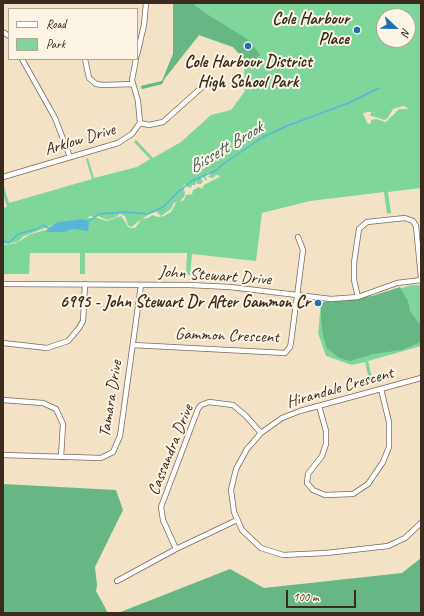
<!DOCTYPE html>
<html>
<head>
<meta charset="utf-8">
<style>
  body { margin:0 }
  #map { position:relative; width:424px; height:616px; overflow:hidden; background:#f3e2c6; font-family:Caveat,sans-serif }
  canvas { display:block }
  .frame { position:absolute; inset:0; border:4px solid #3b2a1e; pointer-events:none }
  .legend { position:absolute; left:8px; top:8px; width:130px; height:52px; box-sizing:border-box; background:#fcf5e5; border:1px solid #afa495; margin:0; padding:5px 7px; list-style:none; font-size:12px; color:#3b2a1e }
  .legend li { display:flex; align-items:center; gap:8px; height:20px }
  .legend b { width:20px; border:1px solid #afa495 }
  .north { position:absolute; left:376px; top:8px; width:40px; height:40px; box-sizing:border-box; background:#fcf5e5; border:1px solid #afa495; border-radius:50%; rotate:112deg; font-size:11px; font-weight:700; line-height:16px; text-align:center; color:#3b2a1e }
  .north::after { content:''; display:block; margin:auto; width:14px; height:18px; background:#1f6fb2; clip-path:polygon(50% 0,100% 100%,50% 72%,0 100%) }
  .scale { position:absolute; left:286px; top:590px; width:70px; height:18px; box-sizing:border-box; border:2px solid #3b2a1e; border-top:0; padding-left:5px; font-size:12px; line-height:14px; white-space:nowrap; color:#3b2a1e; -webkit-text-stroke:3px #fcf5e5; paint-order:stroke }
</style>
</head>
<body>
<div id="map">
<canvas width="424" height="616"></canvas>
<div class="frame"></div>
<ul class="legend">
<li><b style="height:5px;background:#fff"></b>Road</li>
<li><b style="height:11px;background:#7ed69b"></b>Park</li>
</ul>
<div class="north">N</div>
<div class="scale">100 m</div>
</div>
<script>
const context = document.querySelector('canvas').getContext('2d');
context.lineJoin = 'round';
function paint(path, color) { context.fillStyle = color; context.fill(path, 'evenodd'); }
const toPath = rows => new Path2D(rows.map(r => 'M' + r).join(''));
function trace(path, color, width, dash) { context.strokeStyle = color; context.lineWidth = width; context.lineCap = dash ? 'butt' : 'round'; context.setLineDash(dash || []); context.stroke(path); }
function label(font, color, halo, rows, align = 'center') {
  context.font = font + ' Caveat,sans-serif'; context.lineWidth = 4; context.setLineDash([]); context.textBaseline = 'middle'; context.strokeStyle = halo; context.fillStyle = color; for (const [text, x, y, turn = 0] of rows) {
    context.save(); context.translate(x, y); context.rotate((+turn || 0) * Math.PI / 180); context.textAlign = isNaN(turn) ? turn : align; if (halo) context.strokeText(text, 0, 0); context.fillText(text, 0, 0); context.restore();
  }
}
paint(toPath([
  [173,3,421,3,421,188,388,192,391,213,387,214,384,192,310,201,262,213,256,261,192,254,190,275,186,275,187,253,85,253,85,274,80,274,80,253,30,253,29,274,3,274,3,245,16,243,31,234,49,229,53,225,24,236,17,242,3,244,3,208,7,207,3,193,3,183,9,203,92,179,86,159,88,158,94,178,137,167,150,159,134,142,136,140,153,158,181,142,211,115,231,110,245,91,244,67,248,63,233,47,199,35,165,78,162,84,142,89,141,86,162,81,173,54],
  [384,16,408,16,408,40,384,40],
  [403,106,409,109,399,109,386,122,376,119,371,120,371,123,368,124,363,114,365,112,366,115,366,112,371,112,371,114,369,115,384,120,387,119,393,109],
  [208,172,211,174,208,177,213,178,216,175,221,176,204,185,202,189,199,187,193,190,192,194,194,194,186,195,184,200,176,203,171,212,164,216,158,217,152,215,148,218,142,219,135,228,129,228,121,216,107,221,98,218,88,218,83,222,90,216,96,218,98,216,107,220,116,217,120,214,125,216,128,225,131,227,152,212,154,213,156,211,161,216,171,209,174,203,179,202,184,197,185,193,183,186,186,184,186,186,191,188,192,185,195,185,197,181,197,184,201,184,203,182,200,176,203,176,204,179,207,181,205,176],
  [411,285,421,285,421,346,368,361,373,382,370,383,365,362,352,365,326,356,318,333,321,303,336,304,360,302]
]), '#7ed69b');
paint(toPath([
  [173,3,192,3,205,13,250,41,260,55,248,64,233,47,199,35,165,78,162,84,142,89,141,86,162,81,173,54],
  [400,287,408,301,410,311,421,326,421,342,402,350,373,354,350,361,339,358,327,348,323,335,321,319,321,309,323,302,372,296],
  [3,484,116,490,123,510,95,567,97,586,96,591,108,613,3,613],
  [421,558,421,613,118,613,230,569,264,588,402,573]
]), '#66b783');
paint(toPath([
  [82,219,89,221,88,231,72,229,64,232,47,232,48,228,59,222]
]), '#59b6d8');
trace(toPath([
  [89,221,99,214,124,212,148,214,163,207,178,192,192,181,217,170,223,164,263,137,287,126,351,102,379,88],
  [3,241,9,243,18,234,37,229,43,225,48,228]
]), '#59b6d8', 1.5);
const minor = toPath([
  [3,32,9,36],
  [137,55,144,25,146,3],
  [22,59,55,118,70,157],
  [85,59,89,78,96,84,103,85,133,84],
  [140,123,149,125,163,122,210,80],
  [3,177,118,143,132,134,140,123,138,101,132,80,136,59],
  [3,284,189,285,230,287,331,299,358,297,397,283,421,280],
  [358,297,354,280,354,263,359,229,367,222,405,218,413,221,416,226,421,278],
  [3,343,47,348,68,341,79,328,83,321,85,284],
  [133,345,285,353,290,347,291,342,303,250,298,237],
  [421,378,300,411,282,418,261,433,247,449,236,469,231,490,234,512,242,530,261,548,283,555,326,553,388,546,405,538,421,523],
  [3,400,43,403,56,409,63,424,61,457],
  [319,406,326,431,326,444,322,456,308,474,307,483,313,490,325,495,353,494,368,484,383,462,389,447,389,422,381,389],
  [3,455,101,458,113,452,120,436,141,285],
  [176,549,163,520,161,507,198,409,201,405,209,402,233,405,246,416,261,433],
  [117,581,176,549,237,520]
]);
trace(minor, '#7b6a59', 6);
trace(minor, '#fff', 4.5);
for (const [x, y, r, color] of [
  [357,30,4,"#1f6fb2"],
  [248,46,4,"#1f6fb2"],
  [318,303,4,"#1f6fb2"]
]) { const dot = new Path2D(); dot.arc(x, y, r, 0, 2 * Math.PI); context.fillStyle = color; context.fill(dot); trace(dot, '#fcf5e5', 1.5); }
label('bold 17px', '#3b2a1e', '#fcf5e5', [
  ["Cole Harbour",349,20],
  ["Place",349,40],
  ["Cole Harbour District",248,63,"center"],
  ["High School Park",248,83,"center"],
  ["6995 - John Stewart Dr After Gammon Cr",310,303]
], 'right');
label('17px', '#3b2a1e', '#fcf5e5', [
  ["Arklow Drive",80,140,-17],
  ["John Stewart Drive",215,276,4],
  ["Gammon Crescent",227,336,2],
  ["Hirandale Crescent",340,388,-16],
  ["Tamara Drive",111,399,-81],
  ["Cassandra Drive",171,450,-68]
]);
label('italic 18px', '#465b5f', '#fcf5e5', [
  ["Bissett Brook",226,148,-31]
]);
</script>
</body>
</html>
